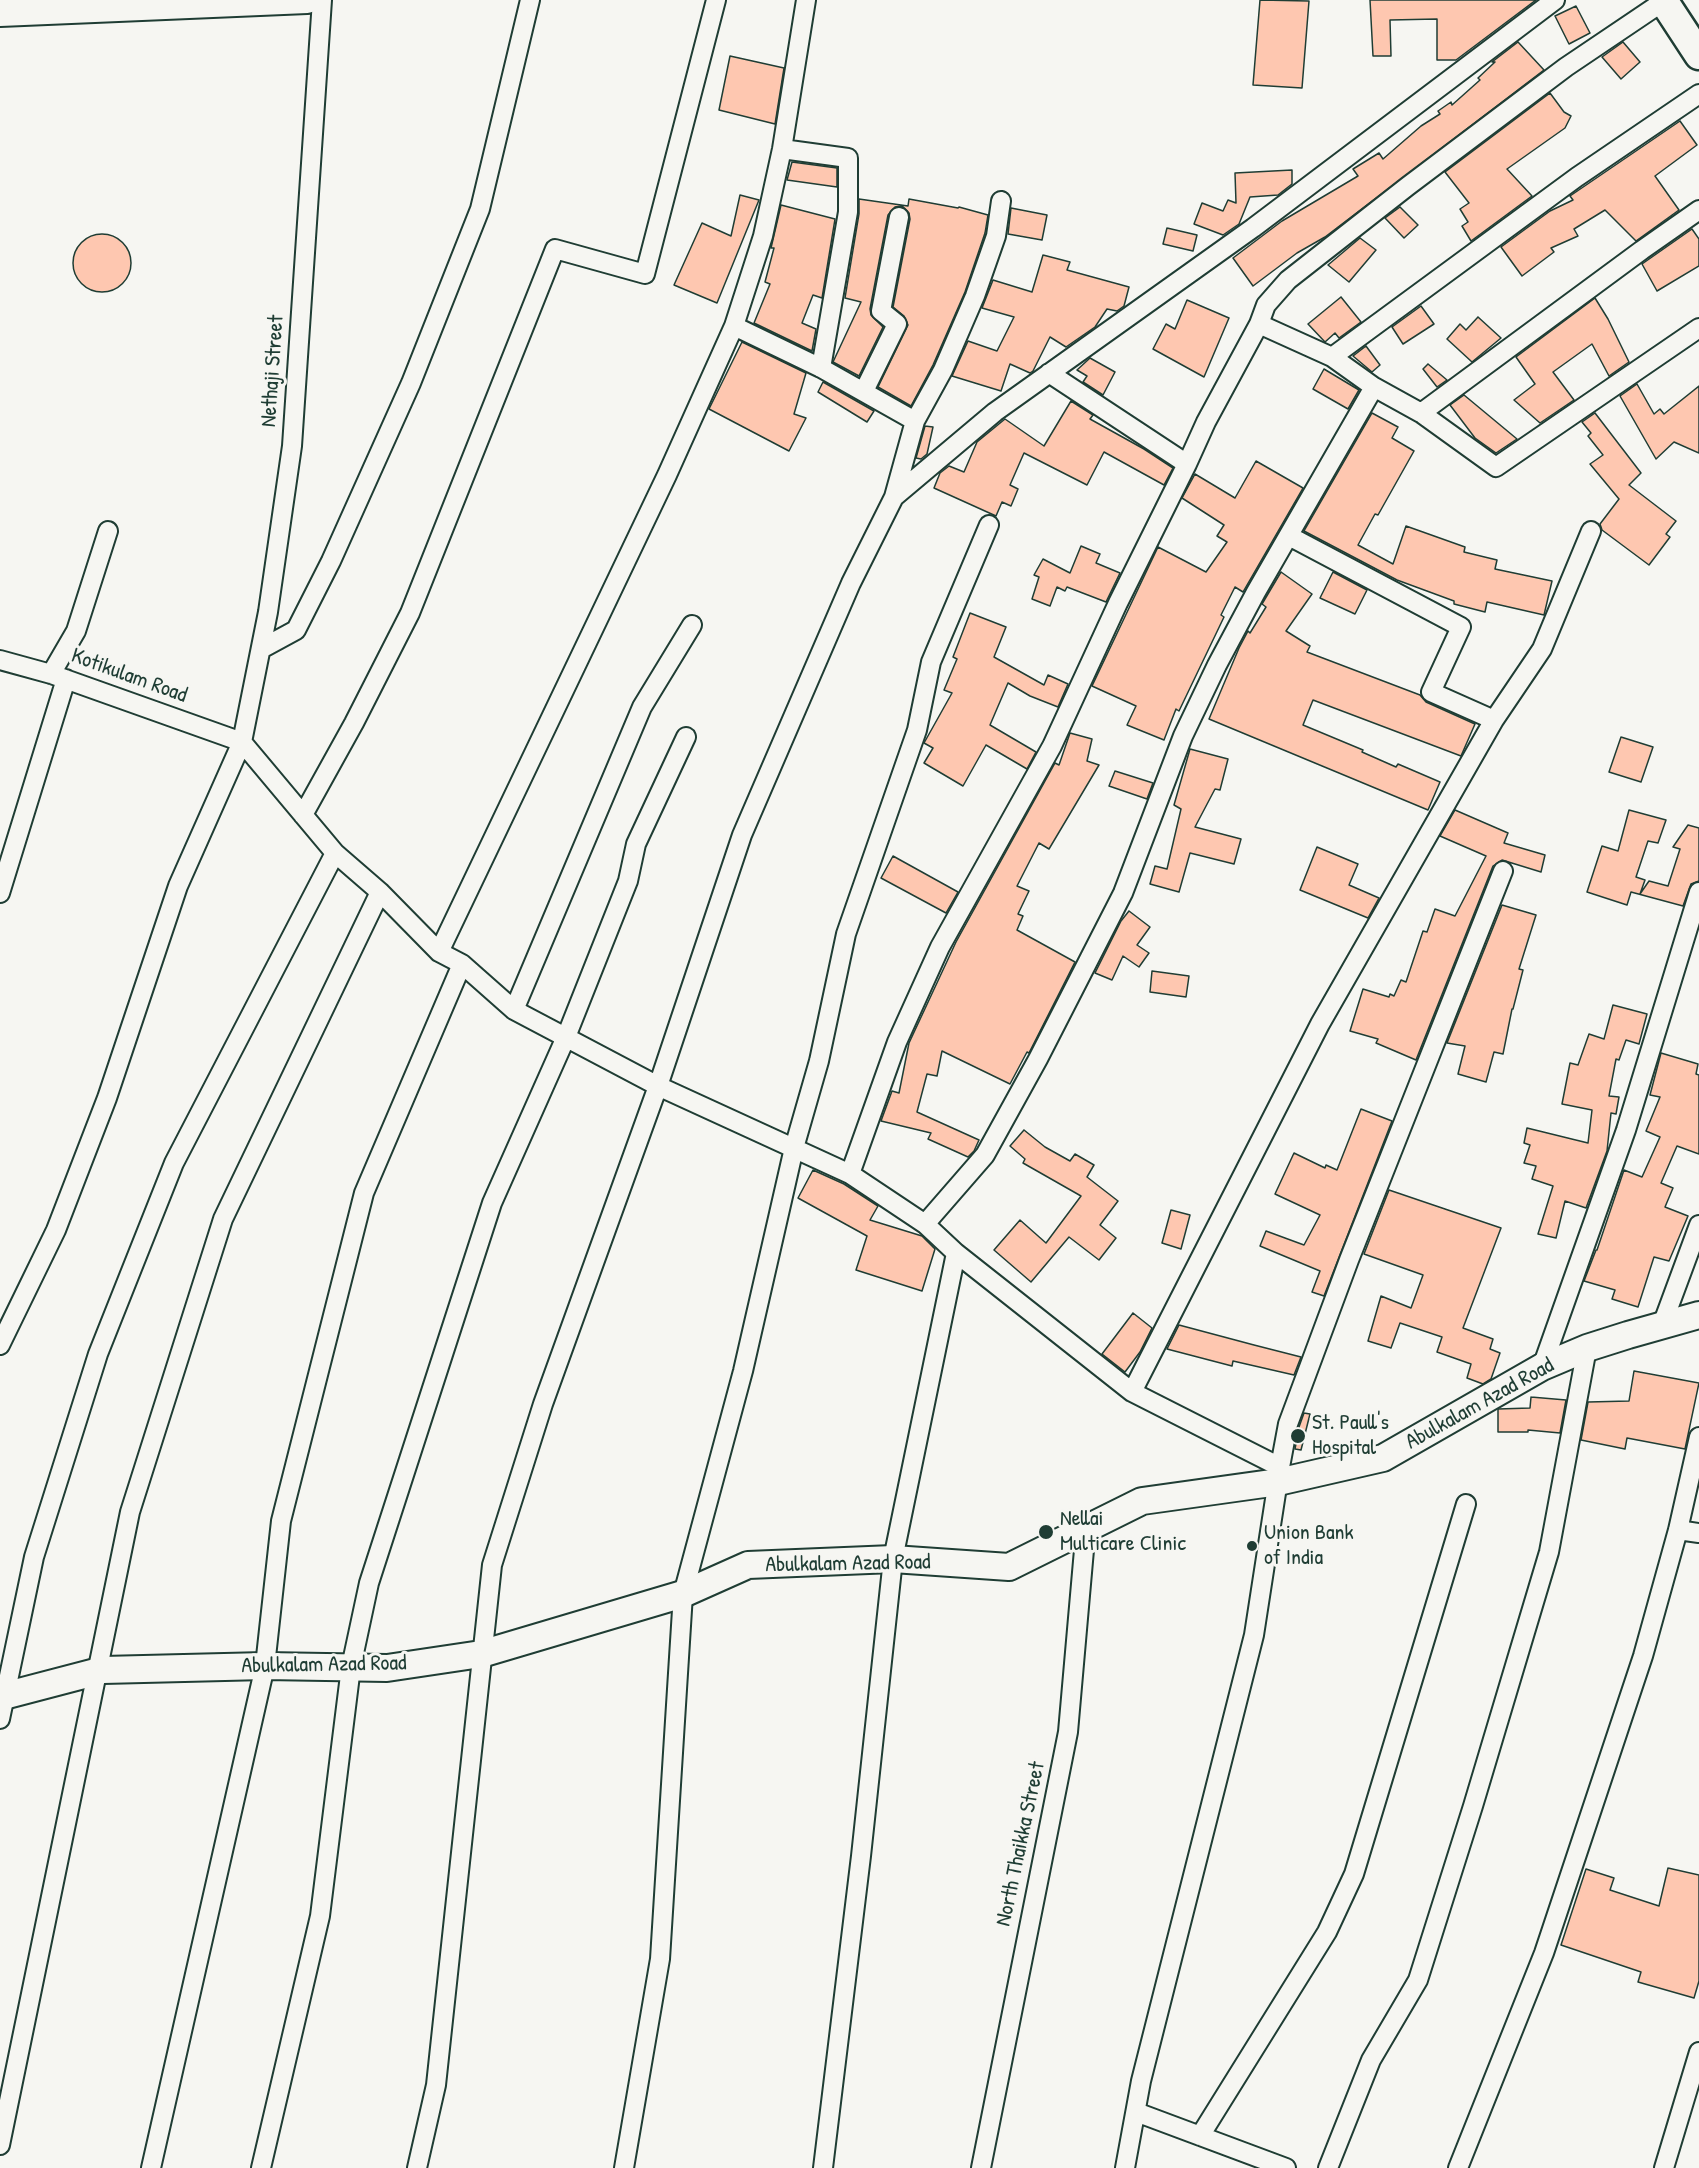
<!DOCTYPE html>
<html>
<head>
<meta charset="utf-8">
<style>
  body { margin:0 }
  canvas { display:block; background:#f6f6f2 }
</style>
</head>
<body>
<canvas width="1699" height="2168"></canvas>
<script>
const context = document.querySelector('canvas').getContext('2d');
context.lineJoin = 'round';
function paint(path, color) { context.fillStyle = color; context.fill(path, 'evenodd'); }
const toPath = rows => new Path2D(rows.map(r => 'M' + r).join(''));
function trace(path, color, width, dash) { context.strokeStyle = color; context.lineWidth = width; context.lineCap = dash ? 'butt' : 'round'; context.setLineDash(dash || []); context.stroke(path); }
function label(font, color, halo, rows, align = 'center') {
  context.font = font + ' "Patrick Hand",sans-serif'; context.lineWidth = 6; context.setLineDash([]); context.textBaseline = 'middle'; context.strokeStyle = halo; context.fillStyle = color; for (const [text, x, y, turn = 0] of rows) {
    context.save(); context.translate(x, y); context.rotate((+turn || 0) * Math.PI / 180); context.textAlign = isNaN(turn) ? turn : align; if (halo) context.strokeText(text, 0, 0); context.fillText(text, 0, 0); context.restore();
  }
}
const building = toPath([
  [1260,0,1309,1,1302,88,1253,85,1260,0],
  [1370,0,1536,0,1456,60,1437,60,1437,19,1390,20,1391,56,1373,56,1370,0],
  [1576,6,1590,33,1569,44,1555,16,1576,6],
  [1518,42,1544,70,1325,237,1297,253,1253,286,1233,258,1282,221,1358,176,1353,169,1379,153,1383,159,1421,126,1440,114,1438,111,1451,102,1452,105,1480,80,1478,78,1495,62,1492,62,1518,42],
  [1623,42,1640,62,1621,79,1602,57,1623,42],
  [730,56,784,68,775,124,719,110,730,56],
  [1550,93,1564,112,1571,116,1565,128,1507,169,1532,196,1471,241,1462,226,1468,222,1460,209,1469,203,1445,172,1550,93],
  [1680,121,1697,145,1655,176,1679,210,1636,241,1605,210,1574,229,1578,236,1551,248,1554,252,1522,276,1501,247,1550,211,1573,200,1570,196,1680,121],
  [792,162,837,168,837,187,787,180,792,162],
  [1292,170,1292,184,1278,195,1250,197,1239,224,1223,235,1194,224,1202,203,1223,211,1228,200,1236,203,1235,173,1292,170],
  [740,195,759,200,717,303,674,285,702,223,731,236,740,195],
  [859,199,908,206,909,199,958,208,959,207,988,215,985,233,965,292,933,365,911,406,878,387,908,325,904,316,893,307,910,219,909,213,902,206,895,207,888,215,870,309,871,315,883,327,859,376,833,362,861,302,845,298,859,214,859,199],
  [781,205,835,219,822,298,813,295,802,323,816,329,812,351,754,323,770,284,765,282,774,248,771,248,781,205],
  [1400,207,1418,225,1404,238,1385,218,1400,207],
  [1011,208,1047,215,1042,240,1008,234,1011,208],
  [1167,228,1197,235,1193,251,1163,244,1167,228],
  [1692,229,1699,239,1699,266,1657,291,1642,264,1692,229],
  '73 263a29 29 0 1 1 58 0a29 29 0 1 1-58 0Z',
  [1360,238,1376,250,1349,282,1328,265,1360,238],
  [1043,255,1070,262,1067,270,1129,287,1124,306,1117,311,1107,309,1095,327,1066,347,1050,337,1033,371,1030,373,1010,364,1001,391,952,376,968,341,997,351,1014,317,982,308,993,280,1032,292,1043,255],
  [1341,297,1361,322,1339,338,1335,333,1325,342,1308,324,1341,297],
  [1595,298,1608,319,1629,362,1609,376,1592,344,1553,372,1574,400,1540,423,1514,400,1535,384,1516,357,1595,298],
  [1187,300,1229,318,1204,377,1153,349,1166,324,1175,329,1187,300],
  [1421,306,1434,324,1403,344,1392,327,1421,306],
  [1478,317,1501,338,1472,362,1447,339,1460,324,1466,330,1478,317],
  [742,342,806,373,794,414,806,418,789,451,709,409,742,342],
  [1366,346,1380,365,1372,372,1353,356,1366,346],
  [1090,358,1115,372,1103,395,1083,382,1087,376,1077,370,1090,358],
  [1428,364,1447,380,1437,387,1423,369,1428,364],
  [1324,369,1359,390,1348,409,1313,389,1324,369],
  [823,382,874,411,867,422,818,392,823,382],
  [1637,384,1654,414,1660,409,1664,414,1699,386,1699,453,1674,442,1656,459,1620,396,1637,384],
  [1464,395,1517,439,1496,453,1475,438,1450,405,1464,395],
  [1071,401,1093,415,1090,419,1144,449,1173,468,1164,485,1104,452,1087,485,1024,453,1010,485,1018,489,1011,506,1002,502,996,516,934,488,940,473,949,466,964,472,977,442,1005,419,1044,446,1071,401],
  [1372,413,1398,427,1392,438,1414,451,1378,515,1375,514,1358,545,1393,564,1406,526,1465,547,1464,552,1497,560,1495,569,1552,581,1544,615,1487,602,1485,612,1454,604,1454,601,1397,580,1304,531,1372,413],
  [1595,413,1641,473,1629,485,1676,521,1666,534,1670,537,1649,565,1602,530,1600,524,1619,499,1590,464,1603,455,1588,436,1591,433,1582,422,1595,413],
  [925,426,933,427,927,454,921,459,916,458,925,426],
  [1256,461,1303,488,1243,592,1235,587,1221,615,1224,617,1179,711,1176,709,1164,740,1127,725,1136,706,1092,686,1158,547,1206,572,1227,542,1217,536,1224,525,1182,498,1195,474,1235,498,1256,461],
  [1081,546,1100,554,1096,563,1120,573,1106,602,1067,587,1065,591,1057,587,1050,606,1032,599,1039,577,1034,575,1043,559,1070,573,1081,546],
  [1281,572,1312,594,1286,631,1310,646,1307,652,1420,695,1426,702,1475,724,1461,756,1313,700,1303,725,1363,750,1362,752,1396,767,1398,764,1440,782,1428,810,1209,719,1239,648,1248,631,1250,633,1266,607,1262,604,1281,572],
  [1333,572,1367,590,1355,614,1320,598,1333,572],
  [970,613,1006,627,994,657,1044,685,1048,675,1068,684,1058,707,1030,696,1008,683,990,725,1036,752,1027,769,986,745,963,786,924,763,933,748,924,743,952,693,944,690,957,659,953,657,970,613],
  [1070,733,1092,739,1087,761,1099,765,1049,849,1039,843,1017,886,1029,891,1018,914,1023,916,1017,930,1075,962,1029,1053,1027,1052,1010,1084,942,1051,937,1076,927,1074,917,1112,979,1140,974,1151,968,1157,928,1139,931,1133,881,1121,892,1091,899,1093,909,1043,956,942,1055,763,1059,765,1070,733],
  [1621,737,1653,747,1641,782,1609,772,1621,737],
  [1190,749,1228,759,1220,790,1215,789,1195,827,1241,839,1234,864,1190,853,1179,892,1150,884,1155,866,1167,869,1181,809,1174,805,1190,749],
  [1115,771,1153,783,1147,799,1109,786,1115,771],
  [1455,810,1508,833,1504,843,1545,855,1541,872,1502,860,1493,866,1416,1060,1376,1043,1378,1039,1350,1031,1363,989,1389,997,1390,994,1394,996,1401,980,1406,982,1423,931,1427,932,1435,909,1455,916,1486,856,1440,836,1455,810],
  [1629,810,1666,820,1658,843,1648,841,1636,877,1645,880,1640,894,1649,881,1668,886,1680,849,1673,847,1688,825,1699,828,1699,881,1691,884,1683,906,1631,892,1627,905,1587,892,1602,846,1618,851,1629,810],
  [1317,847,1358,864,1349,885,1379,898,1368,918,1300,890,1317,847],
  [893,856,958,892,946,913,881,878,893,856],
  [1502,905,1536,915,1519,969,1523,970,1513,1009,1512,1009,1503,1054,1494,1052,1486,1082,1458,1074,1465,1046,1447,1043,1502,905],
  [1129,911,1150,927,1137,945,1149,953,1139,967,1123,956,1112,980,1095,973,1121,921,1129,911],
  [1152,971,1189,976,1186,997,1150,992,1152,971],
  [1613,1005,1647,1014,1639,1044,1626,1040,1619,1060,1616,1059,1609,1096,1619,1097,1616,1114,1611,1113,1607,1151,1586,1208,1565,1201,1556,1238,1538,1234,1553,1186,1532,1179,1536,1166,1524,1163,1530,1145,1524,1143,1527,1128,1588,1143,1592,1110,1562,1104,1570,1063,1578,1065,1589,1034,1604,1039,1613,1005],
  [1661,1053,1698,1064,1696,1074,1699,1075,1699,1154,1677,1146,1661,1183,1673,1188,1665,1207,1688,1216,1669,1261,1654,1257,1638,1307,1612,1299,1615,1290,1584,1281,1596,1250,1597,1250,1624,1170,1642,1177,1660,1137,1646,1131,1660,1097,1650,1095,1661,1053],
  [1361,1109,1392,1121,1324,1296,1312,1292,1320,1271,1260,1246,1266,1231,1304,1245,1320,1215,1275,1194,1294,1153,1325,1168,1326,1165,1337,1170,1361,1109],
  [1024,1130,1045,1147,1070,1161,1075,1154,1094,1165,1087,1177,1118,1201,1100,1225,1116,1238,1099,1260,1069,1237,1031,1282,994,1250,1020,1220,1046,1243,1081,1196,1023,1163,1025,1159,1010,1146,1024,1130],
  [813,1170,844,1184,878,1206,870,1220,922,1236,935,1249,922,1291,856,1270,867,1236,798,1198,813,1170],
  [1389,1190,1501,1228,1463,1328,1493,1339,1490,1349,1500,1353,1491,1379,1483,1384,1467,1378,1471,1364,1437,1352,1442,1337,1400,1323,1391,1348,1368,1341,1381,1296,1411,1308,1423,1275,1364,1254,1389,1190],
  [1171,1210,1190,1215,1181,1249,1162,1243,1171,1210],
  [1133,1313,1152,1328,1140,1352,1125,1372,1102,1354,1133,1313],
  [1179,1325,1254,1345,1301,1357,1294,1375,1233,1361,1232,1366,1167,1349,1179,1325],
  [1634,1371,1699,1383,1685,1449,1627,1438,1625,1449,1581,1440,1588,1402,1629,1401,1634,1371],
  [1531,1397,1566,1400,1560,1433,1528,1430,1528,1432,1498,1432,1498,1409,1530,1408,1531,1397],
  [1304,1413,1310,1414,1301,1450,1295,1449,1299,1427,1304,1413],
  [1668,1868,1699,1875,1699,1981,1694,1998,1638,1982,1641,1972,1561,1945,1586,1869,1614,1878,1610,1890,1659,1906,1668,1868]
]);
paint(building, '#fec7b0');
trace(building, '#1f3d34', 1.5);
const street = toPath([
  [782,149,848,158,848,212,821,368],
  [1259,324,1332,357],
  [734,326,821,368,915,421],
  [1049,373,1187,464],
  [1374,387,1421,413,1496,467,1699,328],
  [864,391,897,324,881,311,899,217],
  [1421,413,1642,250,1699,210],
  [894,497,995,412,1253,228,1555,0],
  [1289,536,1461,627,1431,692,1494,720],
  [261,649,296,630,331,561,411,383,480,209,530,0],
  [0,660,51,674,242,742],
  [51,674,76,631,108,531],
  [242,742,335,853,380,892,439,952,462,964,514,1010,658,1086,850,1174,897,1042,940,947,1052,746,1118,603,1187,464,1206,422,1259,324,1266,305,1288,280,1408,186,1566,67,1664,1],
  [303,815,354,723,410,613,555,249,645,274,716,0],
  [0,893,66,679],
  [439,952,667,475,734,326,763,236,782,149,806,0],
  [514,1010,642,707,692,625],
  [850,1174,925,1224,985,1155,1038,1059,1123,893,1183,736,1217,665,1256,592,1374,387,1332,357,1577,177,1699,94],
  [925,1224,956,1253,1132,1392,1280,1467],
  [1662,1325,1699,1225],
  [0,1345,56,1230,107,1098,178,886,242,742,268,612,292,446,322,0],
  [1542,1367,1626,1130,1699,892],
  [1132,1392,1320,1024,1494,720,1542,649,1591,531],
  [1678,1530,1699,1533],
  [0,1719,34,1557,98,1354,174,1163,335,853],
  [1136,2112,1286,2168],
  [1200,2136,1327,1932,1354,1874,1466,1504],
  [0,2145,130,1512,223,1219,380,892],
  [151,2168,265,1666,281,1521,364,1193,462,964],
  [261,2168,320,1916,351,1667,369,1583,492,1203,566,1037,628,881,636,844,686,737],
  [417,2168,436,2085,492,1565,543,1404,658,1086,742,835,851,583,894,497,915,421,943,370,975,296,996,236,1001,201],
  [624,2168,660,1959,683,1594,743,1371,794,1148,819,1061,846,934,917,730,931,662,989,525],
  [823,2168,861,1856,893,1559,956,1253],
  [981,2168,1068,1732,1086,1527],
  [1125,2168,1141,2081,1254,1635,1280,1467,1288,1424,1349,1260,1503,871],
  [1328,2168,1371,2060,1418,1980,1473,1806,1549,1552,1587,1348],
  [1458,2168,1544,1953,1643,1656,1678,1530,1699,1437],
  [1664,2168,1699,2052]
]);
const secondary = toPath([
  [0,13,307,0],
  [0,1697,103,1670,265,1666,387,1668,481,1654,683,1594,748,1565,893,1559,1009,1567,1142,1501,1278,1482,1383,1458,1542,1367,1587,1348,1628,1335,1699,1315]
]);
const primary = toPath([
  [1663,0,1699,55]
]);
trace(street, '#1f3d34', 22);
trace(secondary, '#1f3d34', 30);
trace(primary, '#1f3d34', 33);
trace(street, '#f6f6f2', 18);
trace(secondary, '#f6f6f2', 26);
trace(primary, '#f6f6f2', 28);
for (const [x, y, r, color] of [
  [1298,1436,8,"#1f3d34"],
  [1046,1532,8,"#1f3d34"],
  [1252,1546,6,"#1f3d34"]
]) { const dot = new Path2D(); dot.arc(x, y, r, 0, 2 * Math.PI); context.fillStyle = color; context.fill(dot); trace(dot, '#f6f6f2', 2); }
label('22px', '#1f3d34', '#f6f6f2', [
  ["Nethaji Street",273,371,-86],
  ["Kotikulam Road",129,676,20],
  ["Abulkalam Azad Road",1480,1404,-29],
  ["Abulkalam Azad Road",848,1564,-1],
  ["Abulkalam Azad Road",324,1665,-1],
  ["North Thaikka Street",1021,1844,-78]
]);
label('22px', '#1f3d34', '#f6f6f2', [
  ["St. Paull's",1312,1423],
  ["Hospital",1312,1448],
  ["Nellai",1060,1519],
  ["Multicare Clinic",1060,1544],
  ["Union Bank",1264,1533],
  ["of India",1264,1558]
], 'left');
</script>
</body>
</html>
